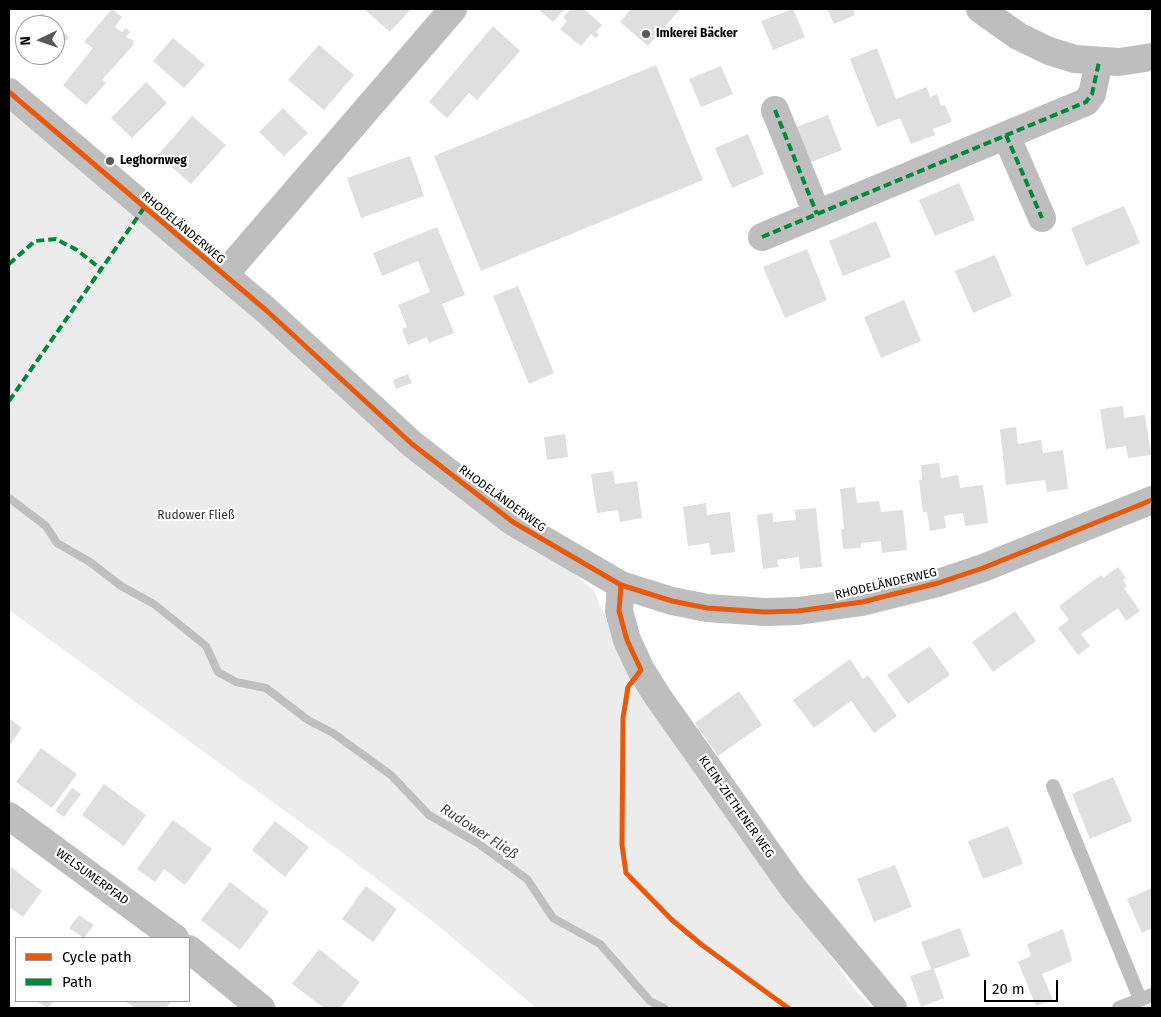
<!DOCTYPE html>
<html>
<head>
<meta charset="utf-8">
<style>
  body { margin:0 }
  #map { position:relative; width:1161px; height:1017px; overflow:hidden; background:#fff; font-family:"Fira Sans",sans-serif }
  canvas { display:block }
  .frame { position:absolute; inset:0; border:10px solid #000; pointer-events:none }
  .legend { position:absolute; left:15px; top:937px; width:175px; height:65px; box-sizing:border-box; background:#fff; border:1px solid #999; margin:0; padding:6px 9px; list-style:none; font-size:15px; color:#000 }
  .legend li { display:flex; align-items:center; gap:10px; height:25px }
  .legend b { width:25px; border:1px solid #999 }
  .north { position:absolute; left:15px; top:15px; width:50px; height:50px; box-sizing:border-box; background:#fff; border:1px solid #999; border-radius:50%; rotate:267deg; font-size:14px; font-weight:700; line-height:20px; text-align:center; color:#000 }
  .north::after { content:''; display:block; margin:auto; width:18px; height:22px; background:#595959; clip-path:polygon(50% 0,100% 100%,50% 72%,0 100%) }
  .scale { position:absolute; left:984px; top:980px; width:74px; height:22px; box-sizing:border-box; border:2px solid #000; border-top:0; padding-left:6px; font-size:15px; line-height:18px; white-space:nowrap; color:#000; -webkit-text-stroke:4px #fff; paint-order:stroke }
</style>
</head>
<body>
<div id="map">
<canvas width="1161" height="1017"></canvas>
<div class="frame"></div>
<ul class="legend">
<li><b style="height:6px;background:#e8590c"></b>Cycle path</li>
<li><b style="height:6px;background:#00873e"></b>Path</li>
</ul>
<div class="north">N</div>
<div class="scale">20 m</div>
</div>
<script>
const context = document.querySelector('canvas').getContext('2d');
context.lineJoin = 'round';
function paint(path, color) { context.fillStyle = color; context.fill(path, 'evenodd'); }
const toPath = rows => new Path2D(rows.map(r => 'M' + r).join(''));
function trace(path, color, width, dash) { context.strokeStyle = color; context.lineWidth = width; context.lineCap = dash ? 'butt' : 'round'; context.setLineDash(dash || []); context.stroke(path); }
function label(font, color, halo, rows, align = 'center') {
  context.font = font + ' "Fira Sans",sans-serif'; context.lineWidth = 4.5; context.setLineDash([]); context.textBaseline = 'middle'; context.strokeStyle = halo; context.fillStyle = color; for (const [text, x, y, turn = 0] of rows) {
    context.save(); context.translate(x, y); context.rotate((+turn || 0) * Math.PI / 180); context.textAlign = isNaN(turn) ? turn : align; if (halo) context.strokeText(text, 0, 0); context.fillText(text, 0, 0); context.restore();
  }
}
paint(toPath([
  [9,102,354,407,567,567,594,591,635,684,855,990,872,1008,536,1008,436,924,344,854,9,610]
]), '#ececec');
trace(toPath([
  [9,498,46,526,57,543,90,562,121,586,154,604,206,646,218,672,236,682,266,688,308,720,333,733,391,775,429,815,479,844,527,879,553,918,600,944,650,1001,664,1008]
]), '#bfbfbf', 8);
paint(toPath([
  [112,9,122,17,115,27,122,32,126,28,130,32,126,37,133,40,134,44,102,80,106,83,86,105,63,85,93,48,84,42],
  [364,9,411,9,390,32],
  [538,9,565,9,553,22],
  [571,9,584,9,602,25,596,32,599,34,596,38,591,34,581,46,560,29,567,21,563,17],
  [631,9,680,9,648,46,620,22],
  [793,9,805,37,773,50,761,21],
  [827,9,853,9,855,15,834,24],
  [42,13,69,37,55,54,55,25,31,25],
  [493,26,520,51,477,100,469,93,447,118,429,102],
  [25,32,25,50,16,42],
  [173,38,205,65,184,88,153,61],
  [319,45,354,75,324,110,288,80],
  [877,48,896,99,927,87,930,97,937,94,941,106,945,105,952,122,933,129,935,135,911,144,900,118,877,127,850,59],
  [31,55,54,55,44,66],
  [656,65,703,180,481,271,434,156],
  [721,66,733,94,701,107,689,79],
  [146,82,167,103,132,138,111,118],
  [283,108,308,133,284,156,259,132],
  [828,115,842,150,809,163,794,128],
  [192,116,226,145,191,184,158,155],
  [748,134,764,174,732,188,715,148],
  [410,156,424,196,361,218,347,178],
  [959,183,975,220,935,236,919,200],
  [1124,206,1140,243,1086,266,1071,228],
  [876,221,891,257,843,276,829,241],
  [437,227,465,295,442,304,454,333,429,343,427,337,408,345,402,329,407,327,398,305,430,292,418,261,382,276,373,253],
  [807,249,827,300,785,318,763,267],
  [995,255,1012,296,973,313,955,271],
  [518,286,554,373,529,384,493,296],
  [904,300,921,341,881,358,864,317],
  [408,374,412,383,396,389,393,380],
  [1123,406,1124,418,1145,415,1151,455,1128,458,1126,446,1106,449,1100,409],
  [1016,427,1018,444,1041,440,1043,453,1063,450,1068,489,1047,492,1045,480,1006,485,1000,429],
  [565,434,568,457,547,460,544,437],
  [939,463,941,478,958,475,960,488,983,485,988,523,965,526,963,513,944,516,946,528,930,531,927,512,923,512,919,480,922,480,921,465],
  [613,471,615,484,637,481,642,518,620,522,618,510,597,513,591,474],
  [855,487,857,503,879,501,881,512,903,510,907,550,882,553,881,541,861,543,861,548,843,549,841,529,844,529,840,489],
  [706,503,707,515,730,512,735,552,711,555,709,543,688,546,683,507],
  [816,508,822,567,800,569,799,557,777,560,778,567,763,569,757,515,773,513,773,522,796,520,795,510],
  [1118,567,1126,578,1123,580,1127,586,1124,588,1140,611,1126,621,1118,608,1081,634,1090,646,1078,655,1058,628,1069,620,1059,606,1101,575,1103,578],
  [1015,611,1036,641,993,672,972,642],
  [930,646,950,675,908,704,887,675],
  [850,659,863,679,868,675,897,716,874,733,851,701,814,728,793,700],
  [739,691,762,725,718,756,695,723],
  [9,718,22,728,9,746],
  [41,748,77,774,52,808,16,782],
  [1113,777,1132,821,1090,839,1072,794],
  [104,784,146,815,124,846,82,815],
  [72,788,81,794,64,817,55,811],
  [173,820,212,849,185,885,164,869,155,882,137,869],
  [275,821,309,847,285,877,252,850],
  [1008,826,1023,864,983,879,968,841],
  [895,865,912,907,874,922,857,879],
  [11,867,42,891,23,917,9,907],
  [230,882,269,912,240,950,201,920],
  [366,886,397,909,373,942,342,919],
  [1152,888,1152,928,1142,933,1127,899],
  [79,915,94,925,84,938,69,928],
  [960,928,970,956,934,969,944,998,921,1007,910,976,931,969,921,942],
  [1063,929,1072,961,1042,974,1053,1000,1036,1006,1018,962,1031,956,1027,944],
  [319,949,360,982,340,1008,324,1008,292,984],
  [36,1001,54,1001,48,1008],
  [125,1001,172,1001,166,1008,135,1008]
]), '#dfdfdf');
trace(toPath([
  [1053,786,1140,999],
  [1119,1008,1152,995]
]), '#bebebe', 14);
trace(toPath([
  [980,9,1018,36,1049,51,1075,59,1119,62,1152,57],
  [9,92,267,311,412,444,513,522,621,585,672,601,707,608,765,612,798,611,862,602,938,583,983,568,1152,500],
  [775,110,817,214],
  [1006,135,1042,218],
  [762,237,1086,102,1092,94,1099,62],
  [224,275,453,9],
  [621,585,619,611,627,640,641,670,658,697,793,888,893,1008],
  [9,816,175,938],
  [189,949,261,1008]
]), '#bebebe', 28);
trace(toPath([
  [775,110,817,214],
  [1006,135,1042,218],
  [762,237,1086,102,1092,94,1099,62],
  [9,264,35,241,56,239,77,250,101,269],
  [9,401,144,208]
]), '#00873e', 4, [8, 4]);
trace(toPath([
  [9,92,267,311,412,444,513,522,621,585,672,601,707,608,765,612,798,611,862,602,938,583,983,568,1152,500],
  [621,585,619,611,627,640,641,670,628,687,623,718,622,845,626,873,672,920,702,945,788,1008]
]), '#e8590c', 5);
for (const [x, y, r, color] of [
  [646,34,5,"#595959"],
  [110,161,5,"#595959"]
]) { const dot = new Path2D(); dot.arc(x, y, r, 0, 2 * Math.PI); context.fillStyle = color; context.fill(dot); trace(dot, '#fff', 2); }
label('bold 12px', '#000', '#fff', [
  ["Imkerei Bäcker",656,34],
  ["Leghornweg",120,161]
], 'left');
label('12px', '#000', '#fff', [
  ["RHODELÄNDERWEG",183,228,40],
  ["RHODELÄNDERWEG",502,499,36],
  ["RHODELÄNDERWEG",886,584,-13],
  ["KLEIN-ZIETHENER WEG",736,807,55],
  ["WELSUMERPFAD",92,877,36]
]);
label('12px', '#333', '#fff', [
  ["Rudower Fließ",196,516]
]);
label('italic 14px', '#444', '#fff', [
  ["Rudower Fließ",479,832,33]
]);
</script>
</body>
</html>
